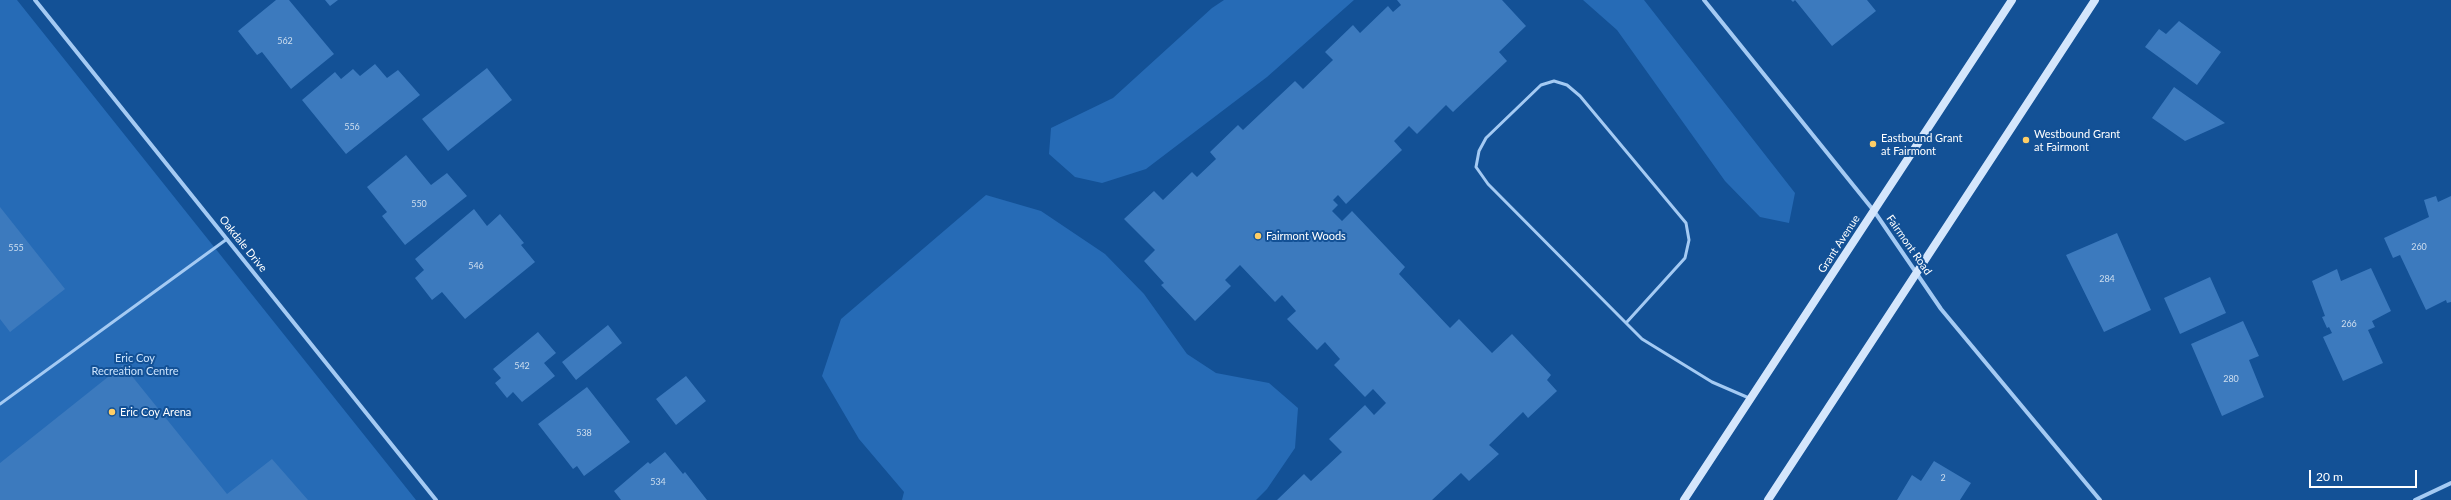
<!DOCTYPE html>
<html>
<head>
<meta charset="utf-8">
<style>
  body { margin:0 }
  #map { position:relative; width:2451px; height:500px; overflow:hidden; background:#135196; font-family:Lato,sans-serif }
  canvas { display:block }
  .scale { position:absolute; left:2309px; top:470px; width:108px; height:18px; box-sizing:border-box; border:2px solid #fff; border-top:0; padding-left:5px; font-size:12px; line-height:14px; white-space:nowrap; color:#fff; -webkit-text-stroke:3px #135196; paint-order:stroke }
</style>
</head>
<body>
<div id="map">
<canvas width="2451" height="500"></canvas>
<div class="scale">20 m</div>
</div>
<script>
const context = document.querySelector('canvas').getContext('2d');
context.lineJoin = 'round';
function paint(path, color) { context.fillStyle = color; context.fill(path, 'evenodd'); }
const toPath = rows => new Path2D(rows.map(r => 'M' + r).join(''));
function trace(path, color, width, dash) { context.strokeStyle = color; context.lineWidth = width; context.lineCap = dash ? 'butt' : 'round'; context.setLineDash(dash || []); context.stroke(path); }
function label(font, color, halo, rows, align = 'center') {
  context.font = font + ' Lato,sans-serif'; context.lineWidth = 4; context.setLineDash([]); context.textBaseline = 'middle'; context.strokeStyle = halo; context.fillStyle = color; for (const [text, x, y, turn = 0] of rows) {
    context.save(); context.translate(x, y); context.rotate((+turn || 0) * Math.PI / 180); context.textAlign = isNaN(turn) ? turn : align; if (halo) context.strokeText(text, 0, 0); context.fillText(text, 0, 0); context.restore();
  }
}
paint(toPath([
  [0,0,17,0,416,500,0,500],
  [1224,0,1354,0,1267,77,1146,169,1102,183,1075,177,1049,154,1051,128,1113,98,1212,8],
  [1583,0,1644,0,1795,193,1789,223,1760,217,1725,181,1617,30],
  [986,195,1041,211,1105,254,1144,294,1187,354,1216,373,1269,383,1298,408,1295,448,1267,489,1256,500,902,500,904,492,859,439,822,376,841,319]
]), '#266bb6');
paint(toPath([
  [276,0,289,0,334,54,291,89,262,52,257,55,238,31],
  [325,0,338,0,330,6],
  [1397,0,1502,0,1526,26,1499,52,1507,61,1453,112,1446,105,1417,134,1409,126,1394,141,1402,150,1346,204,1338,195,1333,200,1338,205,1332,211,1342,221,1352,211,1405,267,1399,274,1450,328,1459,319,1492,353,1512,334,1551,375,1547,380,1557,391,1528,418,1523,412,1489,445,1499,454,1469,481,1461,473,1432,500,1277,500,1304,474,1311,481,1342,452,1329,439,1365,405,1374,415,1386,403,1373,389,1365,397,1334,365,1340,359,1325,342,1317,350,1287,319,1296,311,1282,295,1275,302,1240,265,1225,280,1231,286,1195,321,1161,285,1164,283,1144,261,1155,250,1124,219,1154,191,1163,200,1192,172,1197,177,1216,159,1210,152,1238,125,1243,130,1295,81,1303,89,1333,60,1325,52,1353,25,1360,33,1388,6,1393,12,1401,5],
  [1791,0,1867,0,1876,11,1832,46,1795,0,1793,2],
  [2179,21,2221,52,2197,85,2145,47,2159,29,2166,34],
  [375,64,387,78,398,70,420,95,346,154,302,100,335,72,341,79,353,69,360,76],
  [487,68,512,100,448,151,422,119],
  [2174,87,2225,123,2185,141,2152,118],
  [406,155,431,185,447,173,467,196,405,245,382,216,387,212,367,187],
  [2436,196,2438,202,2451,196,2451,302,2447,303,2446,300,2426,310,2400,255,2393,258,2384,238,2429,217,2424,200],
  [0,207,65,289,10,332,0,319],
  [474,209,487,226,500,214,524,243,521,245,535,262,465,319,442,292,432,300,415,278,424,270,415,259],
  [2117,233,2151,310,2104,332,2066,255],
  [2371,268,2391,311,2372,321,2375,327,2368,330,2383,363,2343,381,2323,337,2332,333,2329,327,2327,328,2322,317,2325,316,2312,281,2337,269,2341,281],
  [2210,277,2226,313,2180,334,2164,298],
  [2243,321,2259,356,2249,360,2264,397,2222,416,2191,344],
  [608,325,622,343,576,380,562,362],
  [538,332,556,353,544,363,555,376,522,402,513,392,507,398,495,383,501,378,493,369],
  [123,365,227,494,272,459,308,500,0,500,0,463],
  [686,376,706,401,676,425,656,399],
  [587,387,630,442,584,476,577,466,573,469,538,424],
  [665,452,683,474,685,472,707,500,621,500,614,491,648,462,650,464],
  [1934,461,1971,483,1960,500,1897,500,1912,475,1921,481]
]), '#3c7abe');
trace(toPath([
  [1626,323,1685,258,1689,240,1686,223,1580,96,1567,85,1554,81,1541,85,1486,138,1479,151,1476,167,1488,184,1626,323,1642,339,1712,382,1749,398],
  [0,404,227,239]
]), '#a4caf3', 3);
trace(toPath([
  [35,0,436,500],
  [1704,0,1874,211,1941,309,2100,500],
  [2415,500,2451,483]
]), '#a4caf3', 4);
trace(toPath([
  [1684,500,2012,0],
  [1768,500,2095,0]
]), '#d4e6fc', 8);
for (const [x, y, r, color] of [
  [2026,140,4,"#ffce66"],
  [1873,144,4,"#ffce66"],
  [1258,236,4,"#ffce66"],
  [112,412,4,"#ffce66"]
]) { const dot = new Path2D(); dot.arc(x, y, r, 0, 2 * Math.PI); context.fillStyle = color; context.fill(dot); trace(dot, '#135196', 1.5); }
label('9px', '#cedeef', null, [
  ["562",285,41],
  ["556",352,127],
  ["550",419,204],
  ["260",2419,247],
  ["555",16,248],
  ["546",476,266],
  ["284",2107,279],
  ["266",2349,324],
  ["542",522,366],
  ["280",2231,379],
  ["538",584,433],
  ["2",1943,478],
  ["534",658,482]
]);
label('11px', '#fff', '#135196', [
  ["Westbound Grant",2034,134],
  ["at Fairmont",2034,147],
  ["Eastbound Grant",1881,138],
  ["at Fairmont",1881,151],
  ["Fairmont Woods",1266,236],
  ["Eric Coy Arena",120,412]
], 'left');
label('11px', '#fff', '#135196', [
  ["Oakdale Drive",243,244,51],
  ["Grant Avenue",1839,244,-57],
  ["Fairmont Road",1909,245,55]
]);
label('11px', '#cce4fd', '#135196', [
  ["Eric Coy",135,358],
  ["Recreation Centre",135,371]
]);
</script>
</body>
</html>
